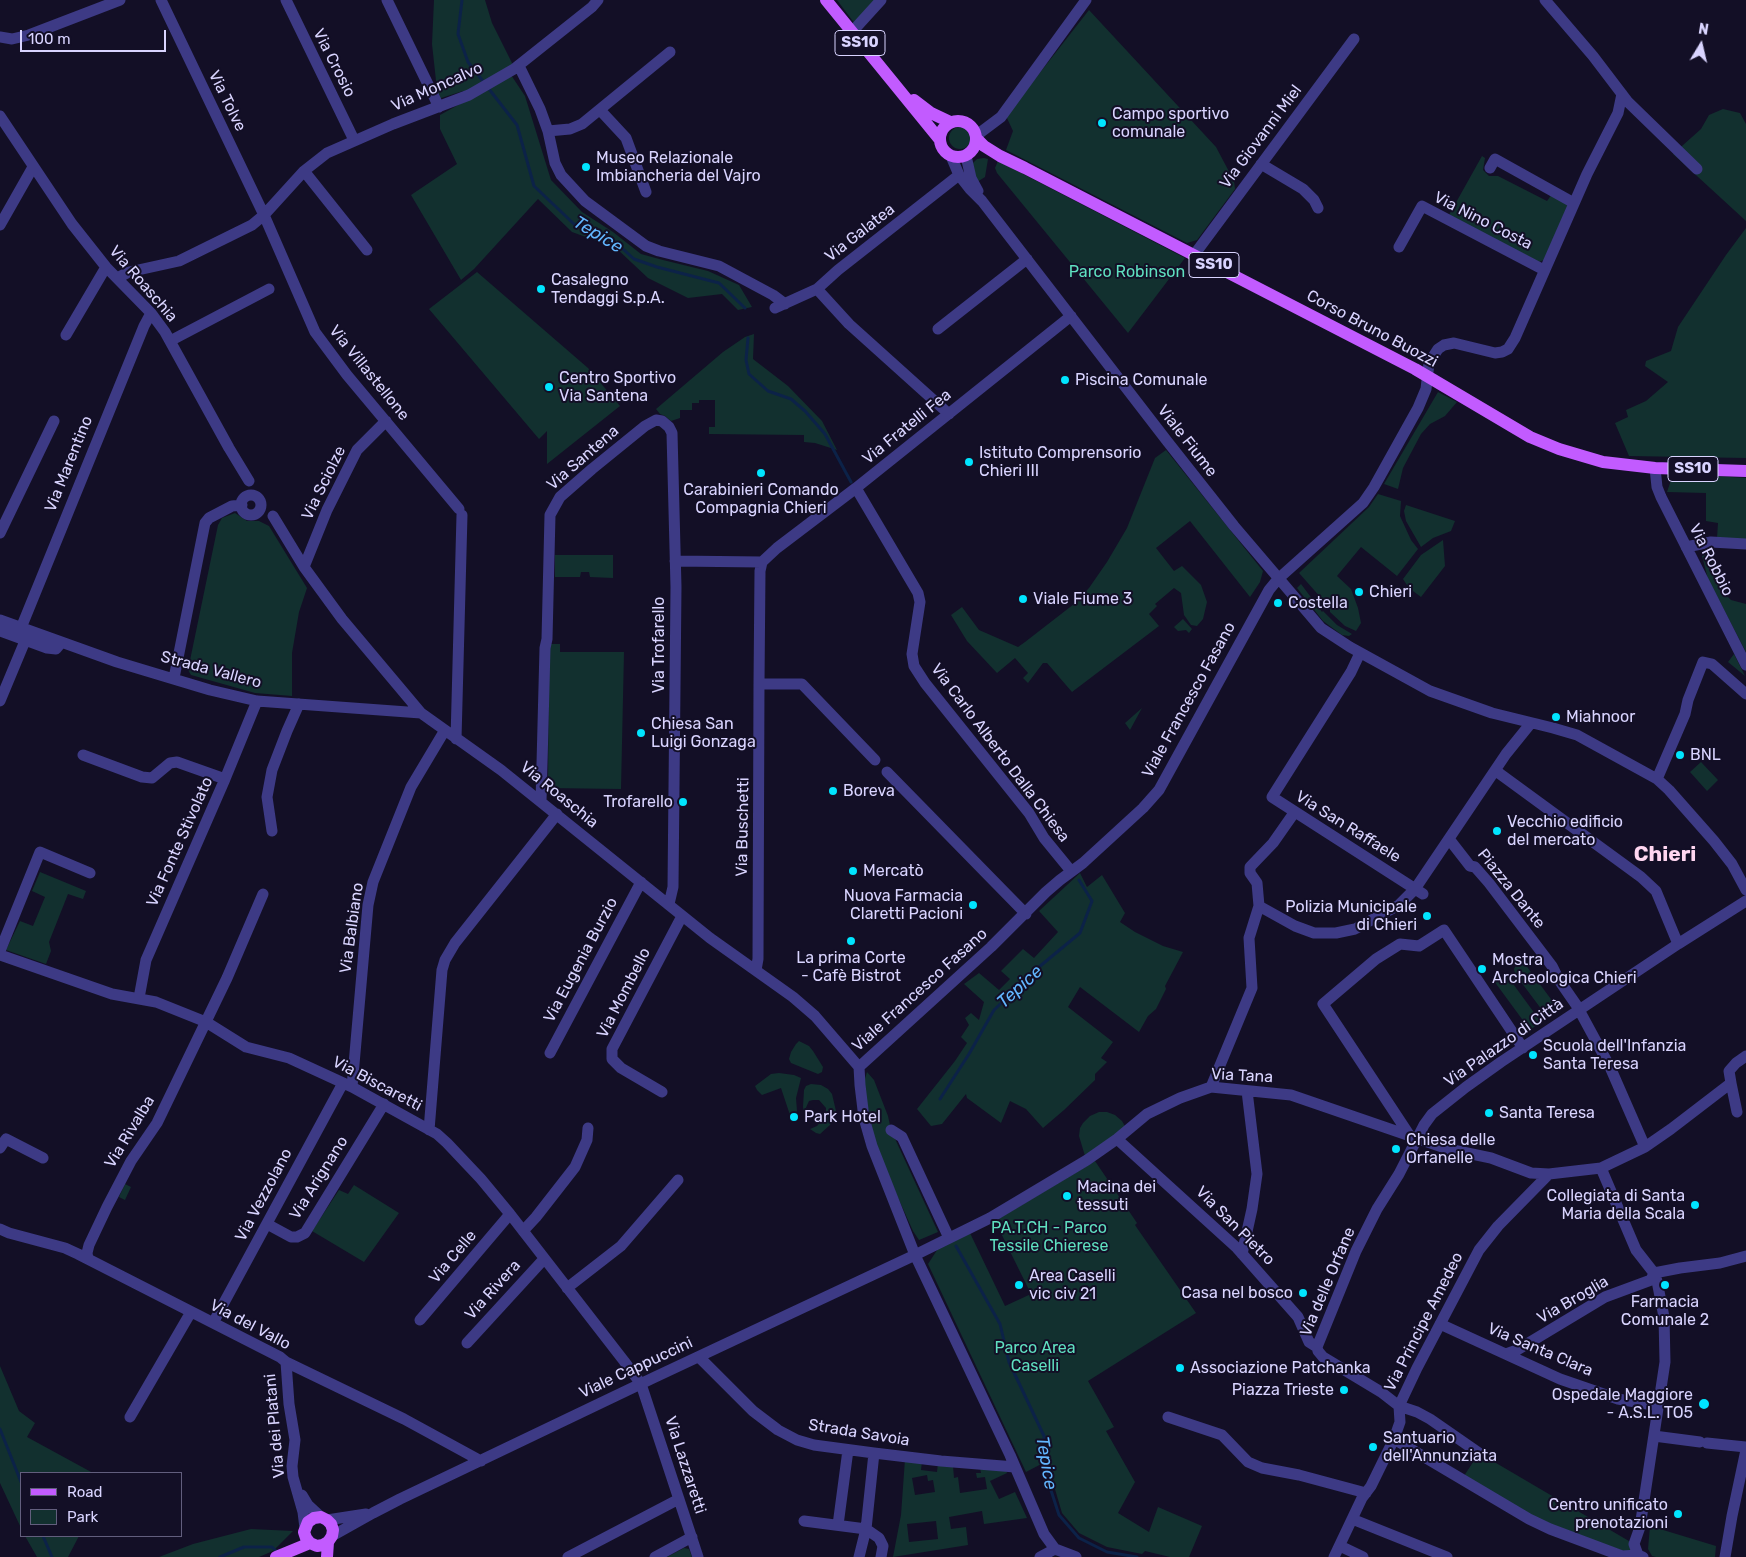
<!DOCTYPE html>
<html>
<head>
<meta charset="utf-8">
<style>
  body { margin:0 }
  #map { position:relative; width:1746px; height:1557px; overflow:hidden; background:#130f26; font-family:Rubik,sans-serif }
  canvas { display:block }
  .legend { position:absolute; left:20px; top:1472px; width:162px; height:65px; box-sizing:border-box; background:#130f26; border:1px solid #625e7d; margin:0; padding:6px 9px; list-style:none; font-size:15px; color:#d9d4ff }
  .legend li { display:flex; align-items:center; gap:10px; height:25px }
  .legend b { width:25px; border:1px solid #625e7d }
  .north { position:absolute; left:1676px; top:20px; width:50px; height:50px; -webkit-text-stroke:4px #130f26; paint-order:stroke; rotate:9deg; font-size:14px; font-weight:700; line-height:20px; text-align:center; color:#d9d4ff }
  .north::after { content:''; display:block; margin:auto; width:18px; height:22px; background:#d9d4ff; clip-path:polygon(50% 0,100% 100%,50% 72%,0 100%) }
  .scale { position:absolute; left:20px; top:30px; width:146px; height:22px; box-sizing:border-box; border:2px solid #d9d4ff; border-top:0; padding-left:6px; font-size:15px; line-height:18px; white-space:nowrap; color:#d9d4ff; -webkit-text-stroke:4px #130f26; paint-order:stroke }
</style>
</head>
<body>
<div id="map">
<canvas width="1746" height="1557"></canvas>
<ul class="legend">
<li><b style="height:6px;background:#c25bff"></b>Road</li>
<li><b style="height:14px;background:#12302f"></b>Park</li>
</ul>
<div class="north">N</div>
<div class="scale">100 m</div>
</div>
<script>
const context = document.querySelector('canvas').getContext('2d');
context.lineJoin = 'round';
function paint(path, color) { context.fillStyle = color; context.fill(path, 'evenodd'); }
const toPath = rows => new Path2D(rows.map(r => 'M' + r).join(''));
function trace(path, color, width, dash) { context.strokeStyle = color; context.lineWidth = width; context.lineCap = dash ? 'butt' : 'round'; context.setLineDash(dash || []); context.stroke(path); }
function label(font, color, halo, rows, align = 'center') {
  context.font = font + ' Rubik,sans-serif'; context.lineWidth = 4; context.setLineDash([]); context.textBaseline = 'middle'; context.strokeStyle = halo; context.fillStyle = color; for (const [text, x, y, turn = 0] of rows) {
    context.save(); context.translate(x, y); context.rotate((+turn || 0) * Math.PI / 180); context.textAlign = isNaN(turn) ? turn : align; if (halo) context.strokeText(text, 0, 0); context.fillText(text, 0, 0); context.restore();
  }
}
paint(toPath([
  [434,0,485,0,492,23,513,65,507,69,525,96,551,180,582,212,613,232,641,254,663,260,708,271,739,285,752,307,738,310,722,294,688,298,648,278,616,248,572,232,538,199,474,269,461,280,411,195,457,164,440,129,440,115,469,99,463,91,438,99,432,44],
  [837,0,875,0,855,24],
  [1089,10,1216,147,1234,181,1235,189,1197,240,1187,243,1006,150,1013,131,1006,116],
  [1723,109,1740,113,1746,124,1746,221,1673,154,1701,129,1709,115],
  '949 138a11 11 0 1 1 22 0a11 11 0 1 1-22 0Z',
  [1482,156,1485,158,1483,170,1489,176,1498,176,1547,201,1552,194,1569,203,1544,260,1539,262,1449,215],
  [984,158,988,159,985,177,977,182,973,169,973,163,977,159],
  [998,161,1185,258,1128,333,997,173,995,168],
  [1746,228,1746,458,1629,456,1615,423,1628,417,1626,410,1646,401,1668,382,1645,366,1646,361,1671,351,1678,327,1726,255],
  [477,272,588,368,620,406,547,464,547,431,539,439,429,309],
  [754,334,753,359,788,386,822,421,837,450,815,443,804,442,804,435,709,434,709,427,715,427,715,400,699,400,699,403,692,403,692,410,680,410,680,418,671,421,665,416,660,414,656,409,723,352,745,337],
  [1438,392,1457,402,1445,416,1430,424,1421,434,1403,468,1398,489,1384,484],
  [1166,450,1263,571,1260,582,1250,597,1190,521,1156,548,1174,571,1182,566,1201,585,1207,602,1203,619,1197,626,1191,625,1184,615,1181,593,1174,588,1155,604,1157,606,1149,614,1159,626,1072,692,1047,663,1043,663,1028,683,1023,678,1028,673,1015,658,997,673,967,641,951,615,962,607,979,630,1018,647,1025,642,1074,604,1089,588,1107,562,1127,528,1155,458],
  [1682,474,1746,478,1746,540,1717,538,1718,523,1706,521,1706,493,1667,492,1671,480,1675,475],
  [1378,494,1401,501,1400,516,1411,540,1418,549,1397,576,1361,547,1337,576,1351,589,1358,608,1361,623,1356,631,1345,626,1330,612,1330,608,1299,573,1369,507],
  [1406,505,1455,521,1451,531,1433,538,1421,547,1406,521,1404,511],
  [235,513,247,521,259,521,269,526,307,588,299,612,292,653,292,696,255,693,191,675,188,670,218,525,222,518],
  [1443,540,1445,566,1421,597,1409,588,1403,579,1421,555],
  [1703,553,1718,569,1725,594,1731,600,1746,604,1746,652,1708,579,1702,556],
  [555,555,613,555,613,578,590,577,589,572,581,572,580,577,555,577],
  [1301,584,1322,612,1323,611,1337,625,1352,634,1349,636,1342,635,1323,621,1297,588],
  [1183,619,1192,629,1189,633,1186,630,1178,631,1174,627],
  [549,644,560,644,560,652,624,652,621,789,548,788],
  [1734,654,1745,676,1728,662],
  [1142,708,1130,730,1125,723],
  [1701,762,1718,780,1707,791,1690,772],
  [40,872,86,891,83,899,68,894,49,942,51,951,46,964,6,950,20,921,33,926,45,897,32,891],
  [1080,873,1087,887,1102,875,1125,913,1120,922,1135,932,1163,946,1183,952,1165,986,1166,989,1156,1009,1148,1016,1139,1032,1080,987,1068,1007,1113,1042,1101,1058,1107,1062,1095,1074,1095,1080,1064,1110,1043,1128,1026,1109,1010,1101,1001,1123,967,1098,966,1094,942,1124,931,1126,917,1109,955,1061,967,1043,961,1037,969,1025,965,1018,971,1013,979,1020,984,1002,964,984,979,973,999,990,1010,979,1001,971,1023,949,1034,958,1058,932,1039,911],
  [1522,960,1559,1010,1548,1018,1515,974,1514,969,1517,963],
  [1497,977,1508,977,1541,1022,1530,1030,1494,981],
  [799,1041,809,1046,813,1051,823,1067,822,1072,818,1074,791,1063,789,1059,791,1052,796,1044],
  [867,1072,874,1080,888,1116,891,1130,938,1232,919,1240,913,1231,877,1151,863,1085],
  [779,1073,794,1075,801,1078,796,1098,797,1111,792,1121,781,1088,762,1095,757,1090,755,1086,771,1074],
  [811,1084,821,1085,828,1089,832,1094,836,1111,830,1125,820,1134,816,1133,810,1129,817,1126,826,1116,826,1108,819,1100,813,1100,809,1101,804,1112,803,1107,804,1090,806,1086],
  [1099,1112,1107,1112,1115,1115,1122,1121,1127,1130,1085,1156,1079,1136,1080,1128,1083,1123,1090,1116],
  [1095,1161,1137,1223,1135,1225,1137,1228,1196,1313,1088,1381,1114,1427,1106,1431,1135,1482,1118,1513,1149,1532,1158,1507,1202,1526,1189,1557,1170,1557,1145,1551,1142,1554,1107,1547,1079,1533,1062,1513,1052,1479,1049,1460,1026,1472,928,1264,939,1247,970,1233,1005,1306,1031,1294,995,1221],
  [125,1184,131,1187,125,1200,119,1197],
  [354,1185,399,1213,364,1262,312,1231,339,1190,348,1194],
  [0,1366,19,1411,35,1423,27,1437,93,1473,21,1473,21,1528,0,1483],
  [1479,1453,1634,1544,1638,1555,1550,1529,1462,1479],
  [905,1459,922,1461,921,1470,937,1472,938,1463,953,1466,954,1478,958,1477,960,1493,987,1489,985,1477,977,1478,976,1473,981,1473,980,1468,1006,1470,1007,1473,990,1481,999,1499,1015,1492,1027,1518,984,1524,982,1511,949,1517,951,1529,966,1527,968,1545,893,1557,901,1515],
  [927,1475,928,1481,933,1480,935,1492,915,1495,912,1478],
  [936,1521,938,1539,909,1542,907,1524],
  [1650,1526,1716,1546,1715,1557,1656,1557,1652,1556,1648,1549],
  [251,1529,293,1531,273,1551,259,1557,159,1557,193,1544],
  [25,1536,79,1536,68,1557,37,1557],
  [684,1548,689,1549,692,1557,667,1557]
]), '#12302f');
trace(toPath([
  [462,0,458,34,468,62,517,125,534,186,574,224,613,240,634,259,657,267,719,283,745,308],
  [748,338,746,360,749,374,768,391,791,399,805,411,825,434,851,482],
  [940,1099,969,1054,994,1010,1039,967,1080,933,1092,901,1079,880],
  [956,1246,1000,1324,1009,1362,1044,1436,1048,1481,1059,1515,1079,1538,1107,1552,1137,1557],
  [0,1429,21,1482],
  [43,1536,52,1557],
  [220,1557,244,1547,272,1547,278,1553]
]), '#0c2248', 3);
trace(toPath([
  [161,0,264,215,315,332,347,375,459,509],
  [286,0,354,140],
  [387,0,439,107],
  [1545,0,1593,56,1628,102,1697,169],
  [851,33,881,0],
  [0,37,12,39,29,35,120,0],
  [519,66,540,109,548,131,555,163,561,175,585,201,646,246,659,251,719,266,773,295,785,304],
  [600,110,626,138,646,192],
  [0,116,72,224,106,267,151,313,165,332,229,448,249,481],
  [548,131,570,129,582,124,670,52],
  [977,135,1001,117,1086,0],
  [951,156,959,175,970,189,982,201,1167,441,1234,526,1321,628,1350,647,1430,691,1492,713,1553,728,1577,735,1657,779,1669,790,1714,841,1732,864,1746,890],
  [966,156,971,178,978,191],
  [1261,164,1303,189,1314,200,1318,208],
  [1490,168,1495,159,1574,203],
  [304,171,367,250],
  [0,225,33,167],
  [1399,247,1422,206,1544,270],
  [1194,255,1354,39],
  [117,278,129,272,179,261,252,225,264,215,304,171,327,153,393,124,469,95,514,69,592,7,598,0],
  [817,289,849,324,949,414],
  [775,308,817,289,838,270,959,175],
  [938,329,1027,259],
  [66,335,106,267],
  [170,341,269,289],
  [1655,468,1657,487,1661,497,1746,665],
  [856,488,918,593,920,602,912,654,914,666,925,683,1029,813,1044,838,1071,871],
  '241 505a10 10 0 1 1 20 0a10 10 0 1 1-20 0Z',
  [273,516,304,567,342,619,421,713,501,770,710,938,793,997,815,1016,859,1067],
  [0,533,54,421],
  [1686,547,1711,542,1746,544],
  [675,561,762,562],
  [762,562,777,548,856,488,1071,316],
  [304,567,327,510,357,450,386,421],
  [0,620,117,662,210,690,257,701,421,713],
  [21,628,144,326,151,313],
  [0,631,47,648,56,649,61,643],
  [1360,653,1351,672,1272,797,1423,894],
  [174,678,205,523,209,518,232,506,242,505],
  [759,684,802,684,875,760],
  [0,701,25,641],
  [456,739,462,515],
  [83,755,142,777,152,778,170,763,177,762,225,779],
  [1496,771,1641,877,1656,891,1678,944],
  [887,772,1026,914],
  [1657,779,1685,714,1688,700,1703,662,1712,664,1746,694],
  [541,802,545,648,547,639,550,515,560,497,592,469,645,426,656,420,662,421,669,427,672,433,676,587,673,887,669,904],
  [272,831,267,797,272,770,287,731,299,704],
  [1449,839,1470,866,1475,867,1489,883,1552,966,1559,980,1577,1006,1610,1067,1645,1147],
  [1259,906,1295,926,1314,933,1336,933,1355,929,1399,905,1415,889,1506,754,1531,723],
  [0,951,40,852,90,873],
  [0,955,112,994,156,1002,206,1022,246,1047,289,1058,352,1087,437,1134,447,1143,481,1179,510,1214,624,1361,641,1384,698,1557],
  [756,970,758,959,759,684,760,571,762,562],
  [139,998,146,960,225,779,257,701],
  [550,1053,641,882],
  [859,1067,991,947,1046,892,1060,880,1083,863,1143,808,1159,790,1269,590,1278,579,1363,503,1374,487,1418,408,1426,389,1429,363,1438,349,1444,345,1454,343,1495,353,1502,352,1508,349,1515,338,1587,174,1618,113,1622,94],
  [859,1067,860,1085,864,1118,872,1146,915,1255,1010,1455,1044,1534,1055,1549,1076,1557],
  [1731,1083,1737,1112],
  [352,1087,368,905,373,882,411,787,445,730],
  [1211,1087,1252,988,1249,938,1259,906,1257,883,1250,873,1250,867,1273,843,1294,813],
  [662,1092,621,1068,612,1059,612,1049,682,916],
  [429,1130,442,970,445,960,455,943,557,814],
  [891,1130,902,1137,949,1238],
  [1410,1136,1323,1004,1376,959,1400,944,1419,946,1444,930,1523,1048],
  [1117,1139,1237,1248,1298,1317,1309,1342,1317,1347],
  [0,1148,6,1139,43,1158],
  [1601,1168,1636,1250,1654,1273,1657,1281,1664,1317,1665,1362,1640,1527,1634,1544,1638,1555],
  [267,1224,291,1237,297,1237,305,1233,384,1104],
  [0,1229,9,1233,65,1248,78,1254,280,1357,286,1362,404,1419,481,1461],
  [523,1231,536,1217,575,1167,587,1140,588,1128],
  [1242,1254,1252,1209,1257,1174,1247,1091],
  [88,1259,87,1253,89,1245,107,1207,131,1161,157,1123,227,978,263,894],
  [1654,1273,1680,1268,1720,1263,1746,1256],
  [567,1288,621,1246,678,1180],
  [420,1320,510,1214],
  [213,1323,343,1083],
  [1440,1324,1560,1379,1618,1399,1659,1406],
  [467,1343,544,1259],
  [1506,1354,1517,1350,1605,1297,1651,1280,1654,1273],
  [699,1357,753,1411,778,1430,797,1440,814,1445,874,1453,941,1461,1015,1467],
  [286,1362,289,1404,295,1440,292,1466,293,1477,303,1512,305,1528],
  [130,1417,191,1312],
  [1168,1417,1222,1435,1248,1462,1262,1468,1299,1475,1366,1493],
  [1654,1436,1700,1442],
  [1394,1439,1529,1519,1550,1529,1622,1556,1638,1555,1643,1557],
  [1707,1443,1746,1447],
  [1479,1453,1430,1419,1417,1412,1399,1406,1381,1392,1323,1357,1318,1351,1317,1347,1356,1251,1377,1209,1399,1174,1424,1125,1432,1114,1466,1087,1501,1062,1678,944,1746,901],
  [302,1495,308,1505,321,1517],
  [1352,1519,1447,1557],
  [327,1520,366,1514],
  [804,1521,866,1529,879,1538,883,1546,881,1557],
  [838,1525,848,1450],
  [332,1536,373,1513,400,1499,653,1378,915,1255,990,1218,1087,1160,1117,1139,1147,1114,1180,1098,1211,1087,1291,1095,1448,1149,1491,1158,1531,1173,1549,1174,1601,1168,1645,1147,1671,1129,1731,1083,1729,1071,1736,1063,1746,1056],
  [1340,1546,1363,1557],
  [568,1557,679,1499],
  [655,1557,692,1537],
  [859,1557,866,1529,874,1453],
  [1040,1557,1055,1549],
  [1334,1557,1362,1498,1371,1486,1394,1439,1400,1422,1399,1406,1417,1368,1479,1250,1498,1226,1549,1174],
  [1725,1557,1732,1516,1746,1450]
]), '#3d3a85', 11);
trace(toPath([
  [826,0,940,140],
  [914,100,931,113,950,122],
  '940 139a18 18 0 1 1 36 0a18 18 0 1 1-36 0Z',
  [977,139,984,146,1000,156,1025,168,1415,369,1530,437,1559,449,1603,462,1655,468,1746,471],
  [276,1557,310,1543],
  [327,1557,328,1542,332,1536,333,1530,331,1524,327,1520,321,1517,314,1518,308,1522,304,1532,306,1538,310,1543,317,1546,323,1545,328,1542]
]), '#c25bff', 12);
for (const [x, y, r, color] of [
  [1102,123,5,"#00e5ff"],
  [586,167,5,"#00e5ff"],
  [541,289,5,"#00e5ff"],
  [1065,380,5,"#00e5ff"],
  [549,387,5,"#00e5ff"],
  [969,462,5,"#00e5ff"],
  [761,473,5,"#00e5ff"],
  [1359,592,5,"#00e5ff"],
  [1023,599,5,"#00e5ff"],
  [1278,603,5,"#00e5ff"],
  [1556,717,5,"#00e5ff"],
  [641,733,5,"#00e5ff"],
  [1680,755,5,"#00e5ff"],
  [833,791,5,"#00e5ff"],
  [683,802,5,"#00e5ff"],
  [1497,831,5,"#00e5ff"],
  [853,871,5,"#00e5ff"],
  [973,905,5,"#00e5ff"],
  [1427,916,5,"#00e5ff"],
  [851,941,5,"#00e5ff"],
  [1482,969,5,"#00e5ff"],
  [1533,1055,5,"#00e5ff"],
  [1489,1113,5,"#00e5ff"],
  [794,1117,5,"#00e5ff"],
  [1396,1149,5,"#00e5ff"],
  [1067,1196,5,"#00e5ff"],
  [1695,1205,5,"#00e5ff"],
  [1019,1285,5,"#00e5ff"],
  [1665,1285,5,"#00e5ff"],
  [1303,1293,5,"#00e5ff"],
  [1180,1368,5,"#00e5ff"],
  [1344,1390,5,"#00e5ff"],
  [1704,1404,6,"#00e5ff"],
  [1373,1447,5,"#00e5ff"],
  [1678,1514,5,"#00e5ff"]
]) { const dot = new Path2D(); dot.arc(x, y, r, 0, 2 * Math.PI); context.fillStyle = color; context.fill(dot); trace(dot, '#130f26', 2); }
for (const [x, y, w] of [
  [860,43,50],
  [1214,265,50],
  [1693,469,50]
]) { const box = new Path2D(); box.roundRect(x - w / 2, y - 12.5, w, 25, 4); context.fillStyle = '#130f26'; context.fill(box); trace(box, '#d9d4ff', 1); }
label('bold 15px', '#d9d4ff', null, [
  ["SS10",860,43],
  ["SS10",1214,265],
  ["SS10",1693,469]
]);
label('16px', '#d9d4ff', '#130f26', [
  ["Via Crosio",334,63,63],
  ["Via Moncalvo",437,87,-24],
  ["Via Tolve",227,101,64],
  ["Via Giovanni Miel",1261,137,-53],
  ["Via Nino Costa",1483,221,27],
  ["Via Galatea",860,233,-38],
  ["Via Roaschia",143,284,49],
  ["Corso Bruno Buozzi",1372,329,28],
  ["Via Villastellone",369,373,51],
  ["Via Fratelli Fea",907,427,-39],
  ["Viale Fiume",1187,441,52],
  ["Via Santena",583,458,-41],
  ["Via Marentino",69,464,-68],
  ["Via Sciolze",324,483,-64],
  ["Via Robbio",1711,560,63],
  ["Via Trofarello",659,645,-90],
  ["Strada Vallero",211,670,15],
  ["Viale Francesco Fasano",1189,700,-61],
  ["Via Carlo Alberto Dalla Chiesa",1000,753,53],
  ["Via Roaschia",559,795,39],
  ["Via Buschetti",743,827,-89],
  ["Via San Raffaele",1348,827,32],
  ["Via Fonte Stivolato",180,842,-66],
  ["Piazza Dante",1511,889,51],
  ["Via Balbiano",352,928,-82],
  ["Via Eugenia Burzio",581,960,-62],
  ["Viale Francesco Fasano",920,990,-42],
  ["Via Mombello",624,993,-63],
  ["Via Palazzo di Città",1504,1043,-35],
  ["Via Tana",1242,1076,3],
  ["Via Biscaretti",377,1084,28],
  ["Via Rivalba",130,1132,-59],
  ["Via Arignano",319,1178,-58],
  ["Via Vezzolano",264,1195,-62],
  ["Via San Pietro",1235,1226,45],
  ["Via Celle",453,1257,-50],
  ["Via delle Orfane",1328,1282,-67],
  ["Via Rivera",493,1290,-48],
  ["Via Broglia",1573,1300,-30],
  ["Via Principe Amedeo",1424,1322,-63],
  ["Via del Vallo",250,1325,28],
  ["Via Santa Clara",1540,1350,23],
  ["Viale Cappuccini",636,1368,-25],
  ["Via dei Platani",275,1426,-95],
  ["Strada Savoia",859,1433,9],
  ["Via Lazzaretti",685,1465,72]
]);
label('16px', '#d9d4ff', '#130f26', [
  ["Campo sportivo",1112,114],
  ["comunale",1112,132],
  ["Museo Relazionale",596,158],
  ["Imbiancheria del Vajro",596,176],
  ["Casalegno",551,280],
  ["Tendaggi S.p.A.",551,298],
  ["Centro Sportivo",559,378],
  ["Via Santena",559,396],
  ["Piscina Comunale",1075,380],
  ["Istituto Comprensorio",979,453],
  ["Chieri III",979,471],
  ["Carabinieri Comando",761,490,"center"],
  ["Compagnia Chieri",761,508,"center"],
  ["Chieri",1369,592],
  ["Viale Fiume 3",1033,599],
  ["Costella",1288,603],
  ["Miahnoor",1566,717],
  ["Chiesa San",651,724],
  ["Luigi Gonzaga",651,742],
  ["BNL",1690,755],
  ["Boreva",843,791],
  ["Trofarello",673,802,"right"],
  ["Vecchio edificio",1507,822],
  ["del mercato",1507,840],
  ["Mercatò",863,871],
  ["Nuova Farmacia",963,896,"right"],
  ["Claretti Pacioni",963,914,"right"],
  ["Polizia Municipale",1417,907,"right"],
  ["di Chieri",1417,925,"right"],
  ["La prima Corte",851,958,"center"],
  ["- Cafè Bistrot",851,976,"center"],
  ["Mostra",1492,960],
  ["Archeologica Chieri",1492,978],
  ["Scuola dell'Infanzia",1543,1046],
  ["Santa Teresa",1543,1064],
  ["Santa Teresa",1499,1113],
  ["Park Hotel",804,1117],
  ["Chiesa delle",1406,1140],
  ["Orfanelle",1406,1158],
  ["Macina dei",1077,1187],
  ["tessuti",1077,1205],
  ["Collegiata di Santa",1685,1196,"right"],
  ["Maria della Scala",1685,1214,"right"],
  ["Area Caselli",1029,1276],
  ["vic civ 21",1029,1294],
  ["Casa nel bosco",1293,1293,"right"],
  ["Farmacia",1665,1302,"center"],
  ["Comunale 2",1665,1320,"center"],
  ["Associazione Patchanka",1190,1368],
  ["Piazza Trieste",1334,1390,"right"],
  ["Ospedale Maggiore",1693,1395,"right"],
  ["- A.S.L. TO5",1693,1413,"right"],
  ["Santuario",1383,1438],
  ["dell'Annunziata",1383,1456],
  ["Centro unificato",1668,1505,"right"],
  ["prenotazioni",1668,1523,"right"]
], 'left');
label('16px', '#5fe0c0', '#130f26', [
  ["Parco Robinson",1127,272],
  ["PA.T.CH - Parco",1049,1228],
  ["Tessile Chierese",1049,1246],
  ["Parco Area",1035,1348],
  ["Caselli",1035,1366]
]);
label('italic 18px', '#62b6ff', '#130f26', [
  ["Tepice",598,235,31],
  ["Tepice",1020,987,-42],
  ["Tepice",1046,1463,80]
]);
label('bold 21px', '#ffd6f0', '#130f26', [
  ["Chieri",1665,855]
]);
</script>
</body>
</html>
